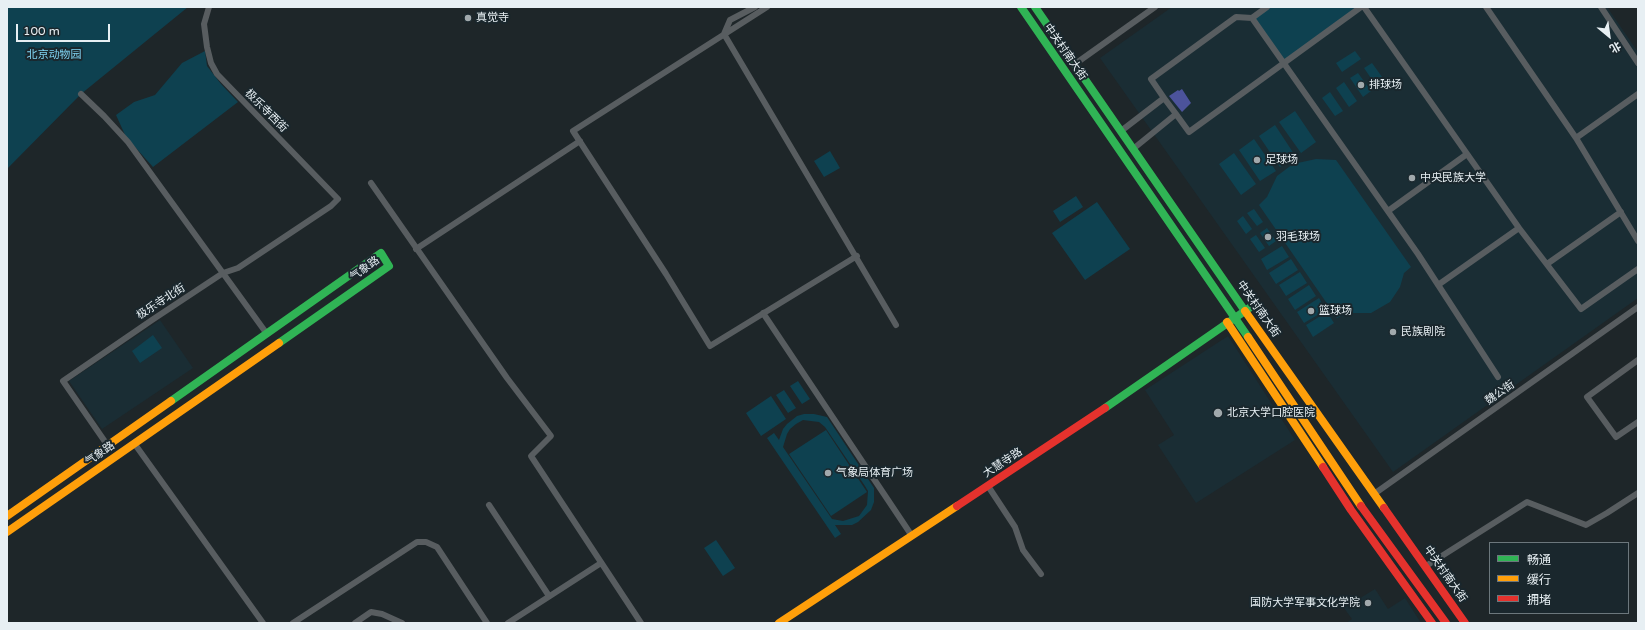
<!DOCTYPE html>
<html>
<head>
<meta charset="utf-8">
<style>
  body { margin:0 }
  #map { position:relative; width:1645px; height:630px; overflow:hidden; background:#1e2629; font-family:"Varela Round","Noto Sans SC",sans-serif }
  canvas { display:block }
  .frame { position:absolute; inset:0; border:8px solid #e7eff3; pointer-events:none }
  .legend { position:absolute; left:1489px; top:542px; width:140px; height:72px; box-sizing:border-box; background:#1a272d; border:1px solid #6c777c; margin:0; padding:5px 7px; list-style:none; font-size:12px; color:#e7eff3 }
  .legend li { display:flex; align-items:center; gap:8px; height:20px }
  .legend b { width:20px; border:1px solid #6c777c }
  .north { position:absolute; left:1589px; top:16px; width:40px; height:40px; -webkit-text-stroke:3px #1a272d; paint-order:stroke; rotate:151deg; font-size:11px; font-weight:700; line-height:16px; text-align:center; color:#e7eff3 }
  .north::after { content:''; display:block; margin:auto; width:14px; height:18px; background:#e7eff3; clip-path:polygon(50% 0,100% 100%,50% 72%,0 100%) }
  .scale { position:absolute; left:16px; top:24px; width:94px; height:18px; box-sizing:border-box; border:2px solid #e7eff3; border-top:0; padding-left:5px; font-size:12px; line-height:14px; white-space:nowrap; color:#e7eff3; -webkit-text-stroke:3px #1a272d; paint-order:stroke }
</style>
</head>
<body>
<div id="map">
<canvas width="1645" height="630"></canvas>
<div class="frame"></div>
<ul class="legend">
<li><b style="height:5px;background:#30b455"></b>畅通</li>
<li><b style="height:5px;background:#ff9f0a"></b>缓行</li>
<li><b style="height:5px;background:#e5322d"></b>拥堵</li>
</ul>
<div class="north">北</div>
<div class="scale">100 m</div>
</div>
<script>
const context = document.querySelector('canvas').getContext('2d');
context.lineJoin = 'round';
function paint(path, color) { context.fillStyle = color; context.fill(path, 'evenodd'); }
const toPath = rows => new Path2D(rows.map(r => 'M' + r).join(''));
function trace(path, color, width, dash) { context.strokeStyle = color; context.lineWidth = width; context.lineCap = dash ? 'butt' : 'round'; context.setLineDash(dash || []); context.stroke(path); }
function label(font, color, halo, rows, align = 'center') {
  context.font = font + ' "Varela Round","Noto Sans SC",sans-serif'; context.lineWidth = 4; context.setLineDash([]); context.textBaseline = 'middle'; context.strokeStyle = halo; context.fillStyle = color; for (const [text, x, y, turn = 0] of rows) {
    context.save(); context.translate(x, y); context.rotate((+turn || 0) * Math.PI / 180); context.textAlign = isNaN(turn) ? turn : align; if (halo) context.strokeText(text, 0, 0); context.fillText(text, 0, 0); context.restore();
  }
}
paint(toPath([
  [1172,7,1607,7,1638,52,1638,298,1393,472,1100,58],
  [160,320,193,368,102,429,69,381],
  [1228,336,1295,440,1196,503,1158,445,1174,435,1145,390],
  [1375,589,1388,609,1405,598,1421,623,1346,623,1352,619,1344,608]
]), '#1a2d34');
paint(toPath([
  [7,7,188,7,81,94,7,169],
  [1267,7,1363,7,1284,63,1252,18],
  [205,51,207,66,221,84,238,102,153,167,126,137,116,115,134,102,155,95,182,63],
  [1355,51,1361,59,1342,72,1336,63],
  [1372,63,1385,81,1377,87,1364,68],
  [1358,73,1371,91,1363,97,1350,78],
  [1344,82,1357,101,1349,107,1336,88],
  [1330,92,1343,111,1335,116,1322,98],
  [1295,111,1316,142,1301,153,1279,122],
  [1275,125,1296,157,1280,167,1259,136],
  [1254,139,1276,171,1260,181,1239,150],
  [830,151,840,168,824,177,814,161],
  [1234,153,1256,184,1241,195,1219,164],
  [1316,159,1336,160,1411,267,1404,273,1400,287,1390,302,1371,313,1347,313,1337,318,1259,205,1267,197,1277,176,1293,164],
  [1076,196,1083,207,1060,222,1053,211],
  [1097,202,1130,249,1085,280,1052,233],
  [1254,209,1263,222,1257,226,1247,213],
  [1243,216,1252,229,1246,234,1237,221],
  [1267,228,1276,241,1269,246,1260,233],
  [1256,235,1265,248,1259,252,1250,239],
  [1282,246,1289,257,1267,270,1261,259],
  [1291,259,1298,270,1276,284,1269,273],
  [1300,272,1307,283,1286,296,1279,285],
  [1309,285,1316,296,1295,310,1288,299],
  [1319,298,1326,310,1304,323,1297,312],
  [1327,312,1334,323,1313,337,1306,325],
  [153,335,162,348,140,363,132,351],
  [798,381,810,399,802,404,790,386],
  [784,390,796,408,788,413,776,395],
  [771,396,786,419,761,436,746,413],
  [804,414,814,414,827,417,874,488,874,502,871,510,858,522,852,525,835,525,841,534,835,538,767,438,774,433,779,440,783,429,787,424,797,416],
  [803,420,819,422,825,427,865,486,868,491,867,505,859,516,843,521,832,519,783,447,787,434,790,429,796,424],
  [826,430,867,492,831,516,789,454],
  [716,540,735,568,723,576,704,548]
]), '#0e4150');
paint(toPath([
  [1182,89,1191,103,1182,112,1169,96,1178,90,1179,91]
]), '#4c539b');
trace(toPath([
  [767,7,573,131,666,274,710,346,857,256],
  [1364,7,1519,228,1581,309,1638,269],
  [1486,7,1576,138,1638,241],
  [1601,7,1638,63],
  [1252,18,1418,254,1498,377],
  [724,34,896,325],
  [724,34,730,20,755,7],
  [1075,64,1155,7],
  [81,94,104,116,128,142,267,334],
  [1164,98,1176,114],
  [1121,131,1164,98,1151,79,1236,17,1252,18,1267,7],
  [1576,138,1638,94],
  [1133,149,1176,114,1189,132,1361,7],
  [371,183,507,378,551,436,531,456,641,623],
  [1388,211,1467,154],
  [416,249,580,141],
  [1547,264,1621,212],
  [1438,285,1519,228],
  [763,313,912,536],
  [1638,360,1587,397,1616,437,1638,422],
  [134,443,263,623],
  [108,446,63,381,152,320,223,273,238,268,331,206,338,199,217,74,211,63,207,47,204,24,209,7],
  [988,486,1015,527,1023,550,1041,574],
  [1374,494,1638,307],
  [489,505,549,596],
  [1426,566,1527,502,1586,525,1607,513,1638,493],
  [293,623,417,542,426,542,437,547,487,623],
  [355,623,371,612,382,614,402,623],
  [508,623,601,563]
]), '#585d60', 6);
trace(toPath([
  [1021,7,1248,337],
  [1035,7,1245,311],
  [171,401,381,253,389,266,279,343],
  [1105,408,1255,304]
]), '#30b455', 8);
trace(toPath([
  [1245,311,1384,508],
  [1227,322,1323,467],
  [1248,337,1361,506],
  [7,516,171,401],
  [7,532,279,343],
  [779,623,957,506]
]), '#ff9f0a', 8);
trace(toPath([
  [1323,467,1351,510,1432,623],
  [957,506,1105,408],
  [1361,506,1446,623],
  [1384,508,1465,623]
]), '#e5322d', 8);
for (const [x, y, r, color] of [
  [468,18,4,"#a1a9ac"],
  [1361,85,4,"#a1a9ac"],
  [1257,160,4,"#a1a9ac"],
  [1412,178,4,"#a1a9ac"],
  [1268,237,4,"#a1a9ac"],
  [1311,311,4,"#a1a9ac"],
  [1393,332,4,"#a1a9ac"],
  [1218,413,5,"#a1a9ac"],
  [828,473,4,"#a1a9ac"],
  [1368,603,4,"#a1a9ac"]
]) { const dot = new Path2D(); dot.arc(x, y, r, 0, 2 * Math.PI); context.fillStyle = color; context.fill(dot); trace(dot, '#1a272d', 1.5); }
label('11px', '#e7eff3', '#1a272d', [
  ["真觉寺",476,18],
  ["排球场",1369,85],
  ["足球场",1265,160],
  ["中央民族大学",1420,178],
  ["羽毛球场",1276,237],
  ["篮球场",1319,311],
  ["民族剧院",1401,332],
  ["北京大学口腔医院",1227,413],
  ["气象局体育广场",836,473],
  ["国防大学军事文化学院",1360,603,"right"]
], 'left');
label('11px', '#e7eff3', '#1a272d', [
  ["中关村南大街",1065,52,55],
  ["极乐寺西街",266,111,45],
  ["气象路",365,269,-36],
  ["极乐寺北街",161,302,-33],
  ["中关村南大街",1258,309,55],
  ["魏公街",1500,393,-35],
  ["气象路",100,454,-35],
  ["大慧寺路",1003,463,-33],
  ["中关村南大街",1445,574,55]
]);
label('11px', '#81d5f4', '#1a272d', [
  ["北京动物园",54,55]
]);
</script>
</body>
</html>
